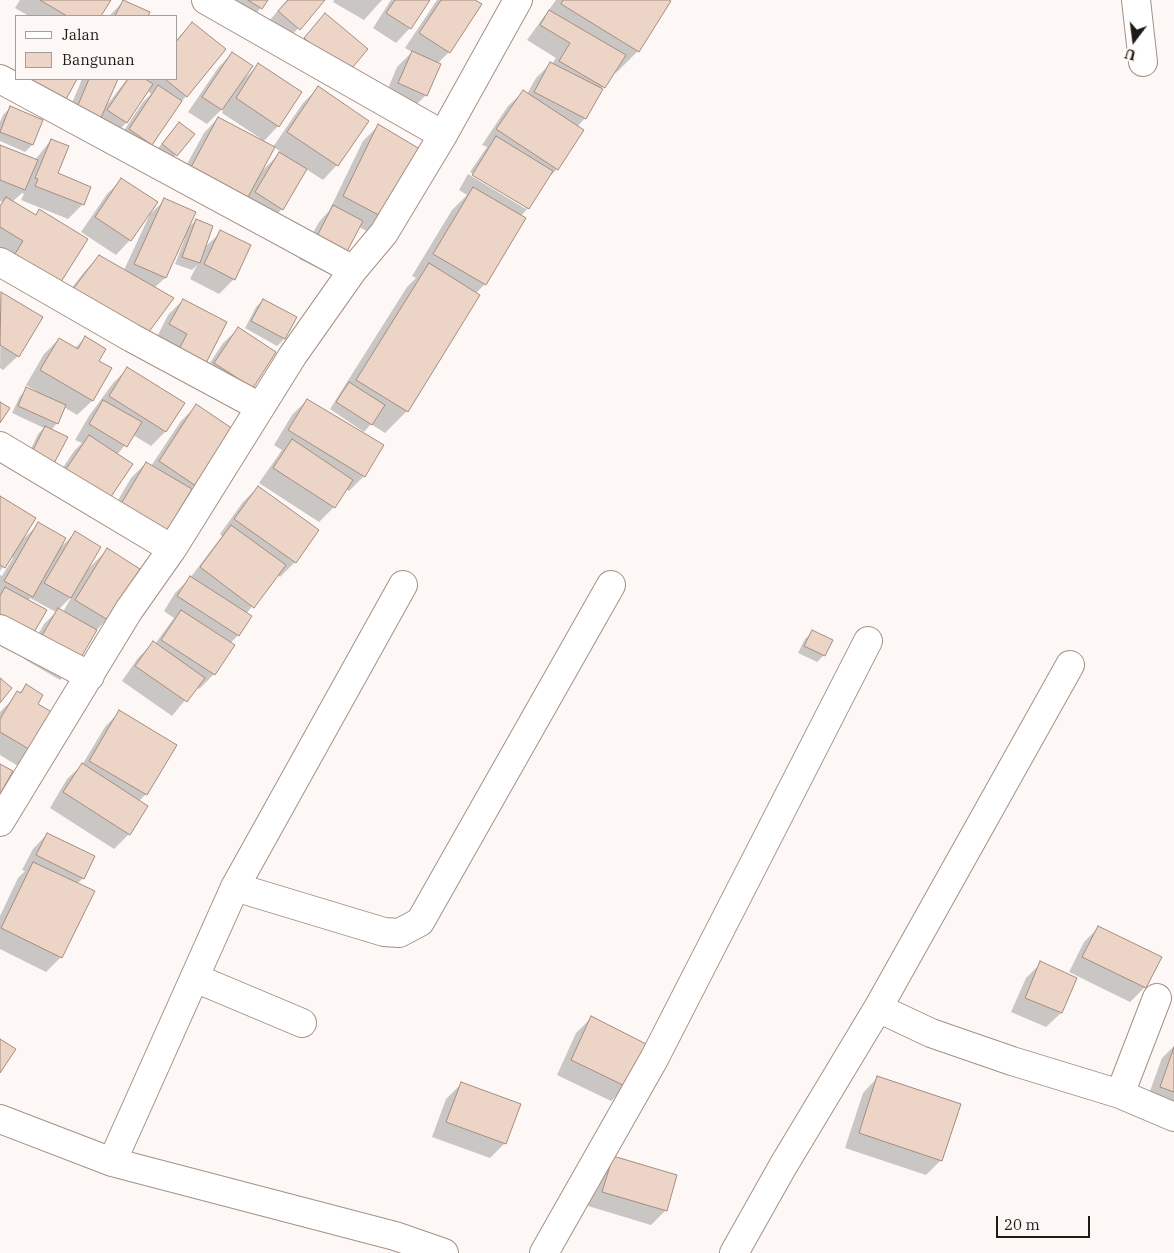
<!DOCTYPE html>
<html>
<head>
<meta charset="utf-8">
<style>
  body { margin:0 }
  #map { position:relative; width:1174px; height:1253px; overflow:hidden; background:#fdf8f6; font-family:"IBM Plex Serif",serif }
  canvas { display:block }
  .legend { position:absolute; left:15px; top:15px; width:162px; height:65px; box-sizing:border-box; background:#fdf8f6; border:1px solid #a59f9c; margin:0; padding:6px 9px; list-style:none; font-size:15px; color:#211914 }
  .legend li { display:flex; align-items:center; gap:10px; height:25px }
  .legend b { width:25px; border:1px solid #a59f9c }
  .north { position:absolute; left:1109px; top:15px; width:50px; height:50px; -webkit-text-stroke:4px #fdf8f6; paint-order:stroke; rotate:195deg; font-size:14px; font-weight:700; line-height:20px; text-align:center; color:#211914 }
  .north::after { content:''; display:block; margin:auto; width:18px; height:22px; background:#211914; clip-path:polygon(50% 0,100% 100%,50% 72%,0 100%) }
  .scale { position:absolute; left:996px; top:1216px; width:94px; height:22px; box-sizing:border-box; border:2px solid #211914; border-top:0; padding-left:6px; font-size:15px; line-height:18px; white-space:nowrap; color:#211914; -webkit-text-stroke:4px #fdf8f6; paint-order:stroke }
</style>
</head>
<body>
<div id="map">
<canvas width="1174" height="1253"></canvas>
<ul class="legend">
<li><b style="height:6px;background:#fff"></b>Jalan</li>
<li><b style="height:14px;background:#ecd4c6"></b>Bangunan</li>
</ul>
<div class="north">U</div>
<div class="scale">20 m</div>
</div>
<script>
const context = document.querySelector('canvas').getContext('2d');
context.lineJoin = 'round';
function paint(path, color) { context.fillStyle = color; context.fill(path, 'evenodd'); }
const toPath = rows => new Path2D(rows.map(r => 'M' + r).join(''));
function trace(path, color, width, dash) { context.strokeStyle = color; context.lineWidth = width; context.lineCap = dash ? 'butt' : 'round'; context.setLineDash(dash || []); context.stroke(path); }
paint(toPath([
  [20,0,110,0,100,16,29,16,15,8],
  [237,0,267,0,254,16,235,3],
  [287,0,323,0,284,44,264,27],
  [334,0,382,0,364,20,333,2],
  [391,0,429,0,410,28,396,43,373,28],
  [437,0,473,0,449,52,437,64,426,95,411,110,384,98,397,67,412,52,405,48],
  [556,0,667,0,638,51,616,73,614,72,599,92,585,118,577,127,557,169,546,180,528,208,521,216,485,284,475,294,407,411,385,433,371,424,364,432,330,409,407,287,416,278,412,276,452,210,467,195,459,190,468,174,526,209,526,206,470,172,487,147,482,145,508,106,523,92,527,94,536,78,551,63,552,64,556,58,527,40],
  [124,1,149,12,147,16,109,16],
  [325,15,346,73,331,88,290,54],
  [192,23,186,96,151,144,137,158,115,144,143,102,151,94,148,91,126,123,112,137,63,125,82,79,116,79,107,105,127,79,176,79,176,40],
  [232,53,243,80,258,65,278,126,263,142,273,147,303,103,318,88,337,165,323,180,306,169,282,209,267,224,176,184,204,133,218,118,259,140,260,138,222,113,224,107,207,124,188,112,218,68],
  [274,147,281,152,261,172],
  [10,108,32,145,25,152,0,141,0,122,3,115],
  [378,126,421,151,372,234,359,227,342,259,327,273,299,259,319,222,329,211,363,141],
  [172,131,193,134,169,163,155,152],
  [51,140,56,174,83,204,68,219,21,200,24,194,22,193,12,202,35,215,39,211,44,299,0,251,0,205,3,202,0,201,0,146,35,160],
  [122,179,130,240,116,255,81,232,107,194],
  [165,200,187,229,196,220,203,249,221,232,234,279,219,294,190,279,197,265,192,270,175,264,185,238,183,237,165,278,154,288,59,304,85,271,99,256,124,270,150,214],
  [1,294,18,356,3,370,0,368],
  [183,300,203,366,156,339,168,315],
  [263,300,296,318,284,339,277,346,245,328,256,307],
  [238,329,252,387,200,378,223,343],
  [85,338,97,362,110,369,92,401,77,415,64,407,57,423,23,466,38,434,44,428,12,413,20,396,27,389,35,393,36,391,26,385,44,354,59,339,75,348],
  [128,368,183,403,165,432,151,446,133,435,117,455,105,503,91,518,48,490,74,451,82,443,75,440,89,416,113,383],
  [307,400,364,476,349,491,346,489,334,507,319,522,259,483,282,450,274,445,292,415],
  [196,406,195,485,189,491,107,519,131,478,146,463,151,466,181,421],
  [258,487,318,531,295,562,280,577,277,575,246,614,238,635,230,644,214,674,199,689,196,687,172,716,122,681,138,658,153,643,155,644,174,618,164,611,175,593,190,578,222,536,220,534,243,502],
  [0,497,22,540,39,524,61,547,75,533,88,569,107,550,107,619,94,633,75,665,60,680,24,659,44,624,56,612,30,598,28,601,29,638,14,653,0,645,0,575,2,576,13,558,11,556,0,571],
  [72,596,63,612,59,609],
  [813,632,824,655,817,662,798,653,805,639],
  [26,686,36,704,55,716,18,766,0,755,0,712],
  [119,712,146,794,139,801,146,806,129,834,114,849,50,808,67,779,82,765,105,727],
  [47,834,83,878,77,884,61,957,46,972,0,949,0,916,18,878,25,871,22,870,33,849],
  [1099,927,1160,958,1145,987,1130,1002,1069,972,1084,942],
  [1041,963,1075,978,1061,1013,1046,1027,1011,1012,1026,978],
  [591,1018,626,1086,611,1101,557,1075,576,1033],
  [1174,1046,1174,1112,1146,1102,1162,1058],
  [877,1078,941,1160,926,1175,845,1148,863,1093],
  [461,1084,505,1143,490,1158,432,1137,446,1099],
  [613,1157,666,1210,651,1225,588,1206,598,1172]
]), '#0003');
const building = toPath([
  [40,0,111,0,101,16,67,16,40,0],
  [123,0,150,12,148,16,115,16,123,0],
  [248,0,268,0,262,9,248,0],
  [288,0,325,0,300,30,278,11,288,0],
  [395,0,430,0,411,29,386,13,395,0],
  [441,0,475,0,482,4,450,53,419,33,441,0],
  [563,0,669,0,671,1,639,52,561,4,563,0],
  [549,10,626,55,605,88,559,61,570,43,540,25,549,10],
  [325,13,368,49,347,74,304,38,325,13],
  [192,22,226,49,187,97,165,79,176,79,176,42,192,22],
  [412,51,441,64,427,96,398,83,412,51],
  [232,52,253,66,222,110,202,97,232,52],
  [550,62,603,89,586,119,534,92,550,62],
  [258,63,302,92,279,127,236,98,258,63],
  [30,79,77,79,64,103,27,83,30,79],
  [89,79,118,79,100,120,76,110,89,79],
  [128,79,145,79,153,84,127,123,107,110,128,79],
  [158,85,182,101,152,145,129,129,158,85],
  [318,86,369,121,338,166,287,132,318,86],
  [523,90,584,130,558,170,496,129,523,90],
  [10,106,43,120,33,145,0,132,10,106],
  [218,117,275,147,247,199,190,169,218,117],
  [179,122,195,134,177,156,162,144,179,122],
  [378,124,423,151,388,220,343,196,378,124],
  [496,136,553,171,529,209,472,175,496,136],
  [51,139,69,146,58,173,91,187,84,205,35,186,38,179,35,178,51,139],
  [0,145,38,160,25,190,0,180,0,145],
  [279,152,307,169,283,210,255,192,279,152],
  [121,178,158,202,131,241,95,217,121,178],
  [473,187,526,218,486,285,433,254,473,187],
  [6,197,36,215,39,209,88,239,59,285,13,257,23,241,0,227,0,206,6,197],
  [164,198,196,212,166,278,134,264,164,198],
  [333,205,363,221,343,259,313,244,333,205],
  [196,219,213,226,200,263,182,257,196,219],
  [220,230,251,245,235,280,204,264,220,230],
  [99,255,174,298,148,333,73,289,99,255],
  [429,263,480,295,408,412,356,380,429,263],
  [1,292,43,317,19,357,0,345,1,292],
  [183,299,227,322,204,367,177,353,187,334,169,324,183,299],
  [263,299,297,317,285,339,251,321,263,299],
  [238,327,276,352,253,388,214,363,238,327],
  [85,336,106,349,99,361,112,368,93,401,40,370,59,338,78,349,85,336],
  [127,367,185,403,166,432,109,396,127,367],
  [349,382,385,405,372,425,336,402,349,382],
  [26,387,66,405,58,424,18,406,26,387],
  [307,399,384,445,365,477,288,430,307,399],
  [103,400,142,422,127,447,89,424,103,400],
  [0,402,10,408,0,423,0,402],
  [196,404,233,429,196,486,159,461,196,404],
  [45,426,68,437,51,469,29,458,45,426],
  [89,435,133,464,106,504,62,475,89,435],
  [292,439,353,480,335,508,273,468,292,439],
  [146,462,192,489,167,531,121,504,146,462],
  [258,486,319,530,296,563,234,519,258,486],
  [0,496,36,518,5,568,0,565,0,496],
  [38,522,66,538,33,597,4,581,38,522],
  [231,525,286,565,254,608,200,567,231,525],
  [75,531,101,547,71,598,44,583,75,531],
  [107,548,140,569,108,620,75,600,107,548],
  [190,576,252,616,239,636,177,596,190,576],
  [5,587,47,610,30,639,0,623,0,596,5,587],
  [58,608,97,630,76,666,37,644,58,608],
  [181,610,235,645,215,675,161,640,181,610],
  [812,630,833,640,825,656,804,646,812,630],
  [153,641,205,678,187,702,135,666,153,641],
  [0,678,12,688,0,703,0,678],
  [26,684,43,695,38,704,57,715,34,752,0,732,0,719,17,691,21,693,26,684],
  [119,710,177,745,147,795,89,761,119,710],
  [82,763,148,806,130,835,63,792,82,763],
  [0,764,13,771,0,794,0,764],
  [47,833,95,856,84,879,36,855,47,833],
  [33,862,95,891,62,958,1,928,33,862],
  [1098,926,1162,957,1146,988,1082,957,1098,926],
  [1040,961,1077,978,1062,1013,1025,998,1040,961],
  [591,1016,652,1047,627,1087,571,1060,591,1016],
  [0,1039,16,1049,0,1073,0,1039],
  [1174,1047,1174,1092,1160,1087,1174,1047],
  [877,1076,961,1104,942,1161,859,1133,877,1076],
  [461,1082,521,1104,506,1144,446,1122,461,1082],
  [613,1156,677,1175,667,1211,602,1192,613,1156]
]);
paint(building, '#ecd4c6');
trace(building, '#a38d80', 1);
const minor = toPath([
  [206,0,443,135],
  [1136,0,1143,62],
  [0,79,353,270],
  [0,262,132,338,260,407],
  [0,446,172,549],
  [0,629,90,676],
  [0,822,129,610,172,549,293,355,353,270,384,233,443,135,518,0],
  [235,887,384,932,399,933,420,922,611,585],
  [195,978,302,1023],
  [878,1008,931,1033,1012,1061,1120,1094,1174,1117],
  [1120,1094,1157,998],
  [0,1119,112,1162,395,1236,444,1253],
  [112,1162,235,887,403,585],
  [544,1253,654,1059,868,641],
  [734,1253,783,1166,878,1008,1070,665]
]);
trace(minor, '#a69083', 30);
trace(minor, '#fff', 28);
</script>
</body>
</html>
